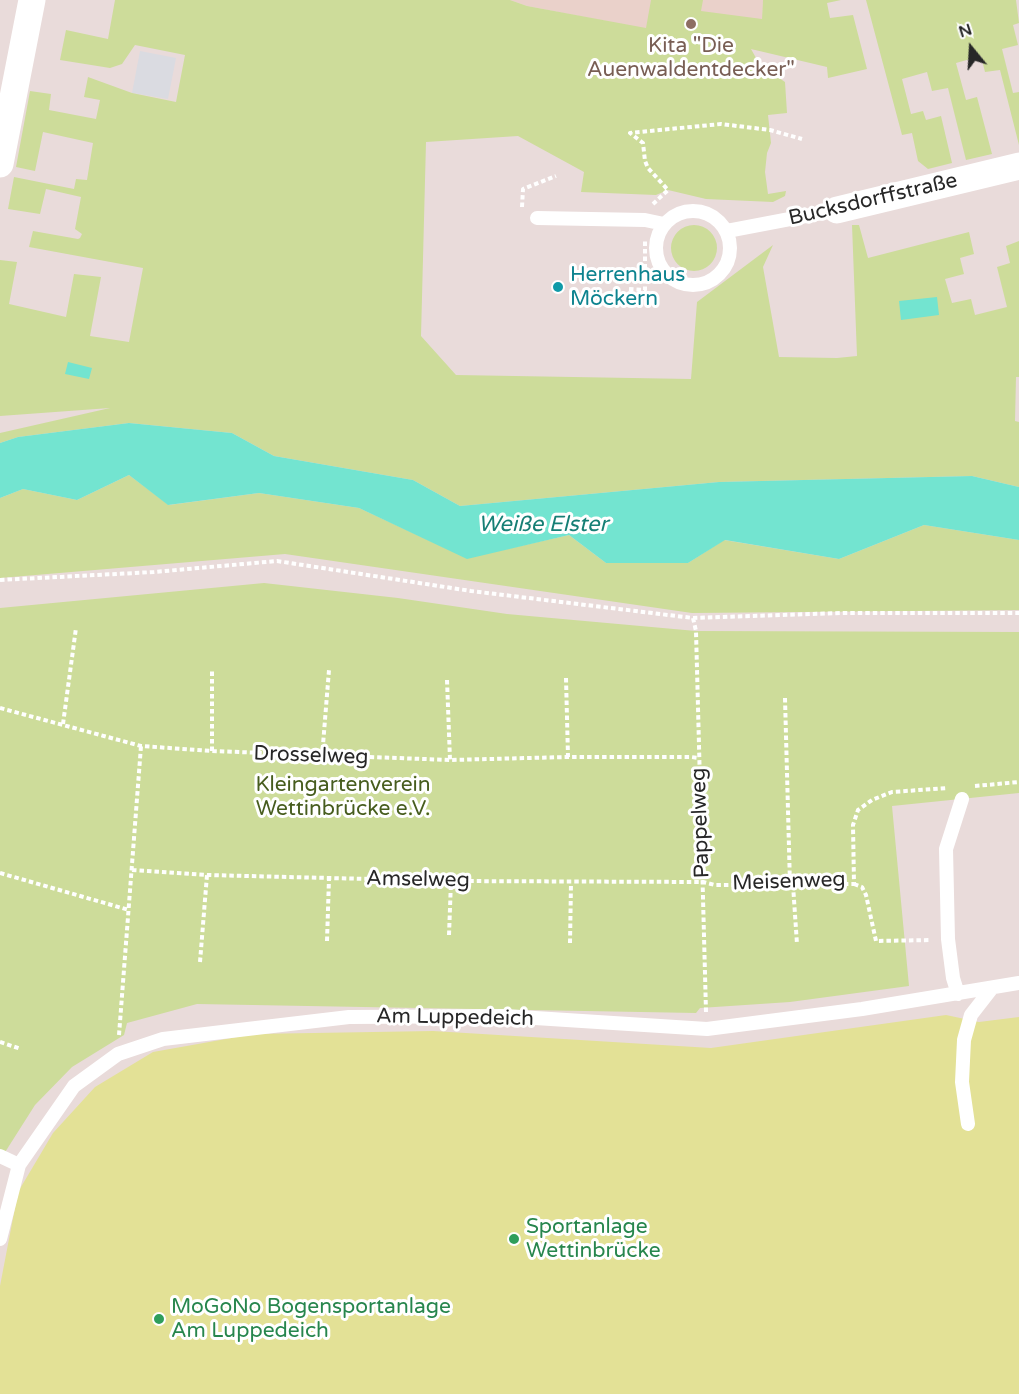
<!DOCTYPE html>
<html>
<head>
<meta charset="utf-8">
<style>
  body { margin:0 }
  #map { position:relative; width:1019px; height:1394px; overflow:hidden; background:#e9dbda; font-family:"Varela Round",sans-serif }
  canvas { display:block }
  .north { position:absolute; left:941px; top:18px; width:60px; height:60px; -webkit-text-stroke:4px #fff; paint-order:stroke; rotate:342deg; font-size:16px; font-weight:700; line-height:24px; text-align:center; color:#272727 }
  .north::after { content:''; display:block; margin:auto; width:21px; height:27px; background:#272727; clip-path:polygon(50% 0,100% 100%,50% 72%,0 100%) }
</style>
</head>
<body>
<div id="map">
<canvas width="1019" height="1394"></canvas>
<div class="north">N</div>
</div>
<script>
const context = document.querySelector('canvas').getContext('2d');
context.lineJoin = 'round';
function paint(path, color) { context.fillStyle = color; context.fill(path, 'evenodd'); }
const toPath = rows => new Path2D(rows.map(r => 'M' + r).join(''));
function trace(path, color, width, dash) { context.strokeStyle = color; context.lineWidth = width; context.lineCap = dash ? 'butt' : 'round'; context.setLineDash(dash || []); context.stroke(path); }
function label(font, color, halo, rows, align = 'center') {
  context.font = font + ' "Varela Round",sans-serif'; context.lineWidth = 6; context.setLineDash([]); context.textBaseline = 'middle'; context.strokeStyle = halo; context.fillStyle = color; for (const [text, x, y, turn = 0] of rows) {
    context.save(); context.translate(x, y); context.rotate((+turn || 0) * Math.PI / 180); context.textAlign = isNaN(turn) ? turn : align; if (halo) context.strokeText(text, 0, 0); context.fillText(text, 0, 0); context.restore();
  }
}
paint(toPath([
  [140,51,176,58,168,99,132,93]
]), '#dadbe1');
paint(toPath([
  [510,0,763,0,761,51,527,6]
]), '#ead1ca');
paint(toPath([
  [115,0,510,0,527,6,646,28,651,0,703,0,701,11,762,19,763,0,841,0,827,3,830,18,853,15,867,69,828,78,827,67,751,49,760,65,785,82,787,113,768,115,771,143,767,153,765,172,768,194,786,191,785,196,773,202,706,199,668,190,656,195,581,192,584,172,518,136,426,142,421,336,456,375,691,379,697,302,773,245,763,267,779,357,837,358,857,356,852,225,859,225,868,258,969,232,974,254,960,258,964,274,945,279,952,303,971,299,975,315,1007,307,997,267,1010,263,1006,246,1019,241,1019,377,1016,377,1015,421,1019,422,1019,487,972,476,719,482,460,506,413,480,274,456,232,433,129,423,18,437,0,443,0,433,110,408,0,416,0,260,17,262,9,304,66,317,74,274,101,277,90,336,129,342,143,268,29,247,33,231,78,239,80,238,82,234,75,229,81,197,46,189,40,214,8,209,14,177,74,189,76,179,87,180,93,143,43,132,35,171,16,167,30,91,51,94,49,110,96,119,100,100,84,97,88,77,132,93,176,102,185,55,135,45,122,64,110,68,60,60,66,30,108,39],
  [866,0,1016,0,1019,23,1013,25,1018,45,1002,49,1013,93,1019,92,1019,145,1000,70,985,72,981,56,956,63,966,100,977,97,992,154,966,160,948,88,932,91,927,72,902,79,911,114,923,111,926,120,941,116,952,163,928,169,918,161,912,133,902,135],
  '671 248a23 23 0 1 1 46 0a23 23 0 1 1-46 0Z',
  [129,475,169,505,259,493,359,508,467,558,569,535,606,563,688,563,724,540,839,559,924,525,1019,540,1019,610,692,613,285,554,0,578,0,498,23,489,77,500],
  [264,583,398,598,507,614,696,631,1019,632,1019,793,892,806,909,986,790,1002,700,1008,696,1013,197,1004,127,1023,124,1035,72,1067,35,1105,2,1157,0,1156,0,608]
]), '#cddc9a');
paint(toPath([
  [946,1015,979,1022,1019,1017,1019,1394,0,1394,0,1286,18,1192,53,1133,95,1087,153,1052,254,1034,433,1031,711,1048]
]), '#e3e196');
paint(toPath([
  [937,297,939,315,901,320,899,301],
  [68,362,92,368,89,379,65,374],
  [129,423,232,433,274,456,413,480,460,506,719,482,972,476,1019,487,1019,540,924,525,839,559,725,540,688,563,606,563,569,535,467,559,359,508,259,493,168,505,129,475,77,500,23,489,0,498,0,443,18,437]
]), '#73e4d0');
trace(toPath([
  [653,204,668,190,648,168,645,161,643,143,630,133,721,124,770,130,802,139],
  [522,207,523,189,556,176],
  [629,289,645,290,645,239],
  [0,580,154,572,277,561,471,591,693,618,843,613,1019,613],
  [693,618,696,631,706,1012],
  [566,678,568,757],
  [447,680,450,760],
  [785,698,790,885],
  [0,708,141,746,212,751,450,760,568,757,691,757,699,758],
  [63,724,76,628],
  [212,751,212,671],
  [322,757,329,670],
  [975,786,1019,782],
  [132,870,207,875,451,881,703,882,715,885,854,884,853,825,858,810,872,800,892,792,947,788],
  [0,873,129,910],
  [854,884,862,887,866,895,876,941,931,940],
  [793,885,797,944],
  [449,935,451,881],
  [327,941,329,878],
  [570,943,571,883],
  [200,962,207,875],
  [119,1035,141,746],
  [0,1042,21,1049]
]), '#fff', 4, [4.5, 3]);
trace(toPath([
  '656 248a37 37 0 1 1 74 0a37 37 0 1 1-74 0Z',
  [537,218,645,220,664,224],
  [727,231,837,210],
  [958,994,953,978,948,939,946,849,962,799],
  [968,1124,962,1082,964,1040,971,1015,992,988],
  [0,1156,19,1165],
  [0,1239,19,1165,74,1086,118,1054,163,1039,349,1017,504,1016,707,1029,862,1009,1019,983]
]), '#fff', 14);
trace(toPath([
  [0,164,32,0],
  [837,210,1019,166]
]), '#fff', 27);
for (const [x, y, r, color] of [
  [691,24,6,"#8d6e63"],
  [558,287,6,"#0f9aa8"],
  [514,1239,6,"#2e9e5b"],
  [159,1319,6,"#2e9e5b"]
]) { const dot = new Path2D(); dot.arc(x, y, r, 0, 2 * Math.PI); context.fillStyle = color; context.fill(dot); trace(dot, '#fff', 2); }
label('21px', '#785e54', '#fff', [
  ["Kita \"Die",691,46],
  ["Auenwaldentdecker\"",691,70]
]);
label('21px', '#272727', '#fff', [
  ["Bucksdorffstraße",873,200,-13],
  ["Drosselweg",311,756,2],
  ["Pappelweg",701,823,-92],
  ["Amselweg",418,880,1],
  ["Meisenweg",789,882,-2],
  ["Am Luppedeich",455,1018,1]
]);
label('21px', '#0d838f', '#fff', [
  ["Herrenhaus",570,275],
  ["Möckern",570,299]
], 'left');
label('21px', '#475d1e', '#fff', [
  ["Kleingartenverein",343,785],
  ["Wettinbrücke e.V.",343,809]
]);
label('21px', '#27864d', '#fff', [
  ["Sportanlage",526,1227],
  ["Wettinbrücke",526,1251],
  ["MoGoNo Bogensportanlage",171,1307],
  ["Am Luppedeich",171,1331]
], 'left');
label('italic 22px', '#167f75', '#fff', [
  ["Weiße Elster",543,525]
]);
</script>
</body>
</html>
